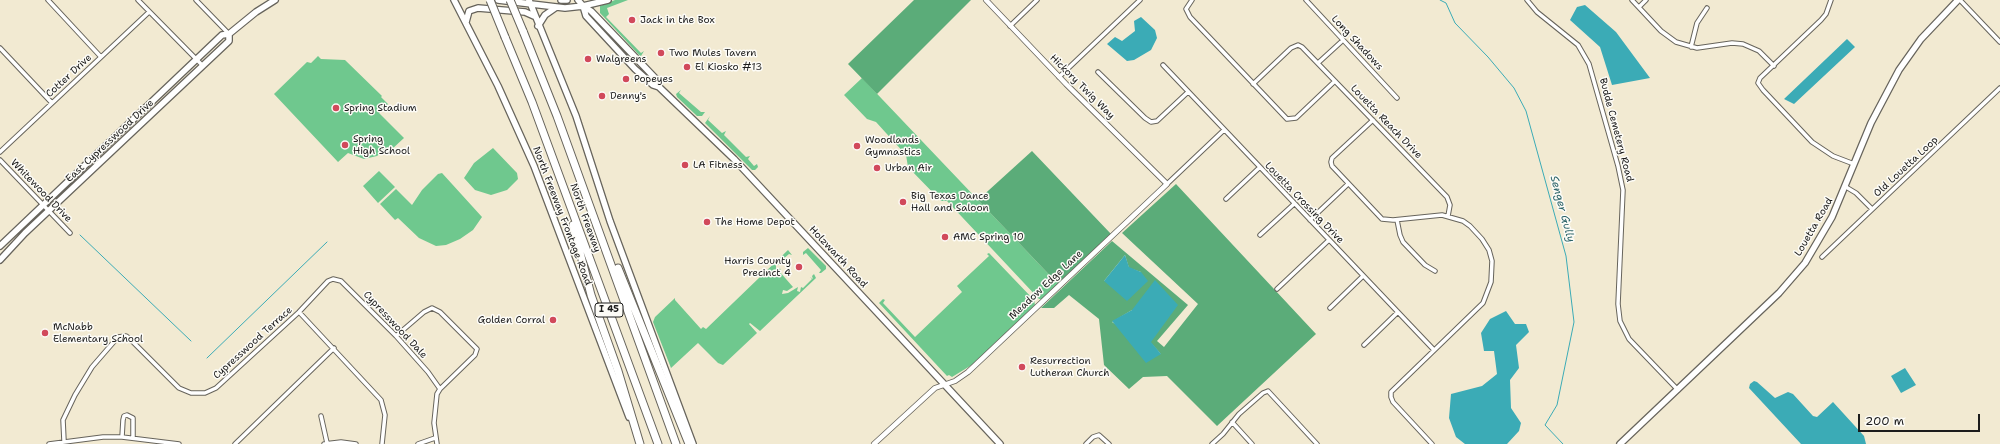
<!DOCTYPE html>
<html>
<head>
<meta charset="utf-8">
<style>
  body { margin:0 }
  #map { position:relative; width:2000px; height:444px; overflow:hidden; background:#f2ead2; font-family:"Shantell Sans",sans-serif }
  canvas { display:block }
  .scale { position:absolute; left:1858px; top:414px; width:122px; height:18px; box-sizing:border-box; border:2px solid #1c1c1c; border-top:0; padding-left:5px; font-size:12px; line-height:14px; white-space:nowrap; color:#1c1c1c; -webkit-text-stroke:3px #fdfcf7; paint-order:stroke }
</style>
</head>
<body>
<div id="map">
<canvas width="2000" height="444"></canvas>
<div class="scale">200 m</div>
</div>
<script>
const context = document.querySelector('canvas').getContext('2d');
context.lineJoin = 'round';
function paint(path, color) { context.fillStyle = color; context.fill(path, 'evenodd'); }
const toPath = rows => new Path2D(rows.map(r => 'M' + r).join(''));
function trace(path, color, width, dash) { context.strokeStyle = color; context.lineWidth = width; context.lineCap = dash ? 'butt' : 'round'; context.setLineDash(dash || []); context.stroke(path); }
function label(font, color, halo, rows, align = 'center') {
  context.font = font + ' "Shantell Sans",sans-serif'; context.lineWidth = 3; context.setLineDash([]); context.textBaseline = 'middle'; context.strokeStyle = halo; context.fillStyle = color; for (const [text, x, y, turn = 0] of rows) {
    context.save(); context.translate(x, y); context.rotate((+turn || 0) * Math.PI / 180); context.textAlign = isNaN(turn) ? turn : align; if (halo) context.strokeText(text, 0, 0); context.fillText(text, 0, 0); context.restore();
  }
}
paint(toPath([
  [615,0,628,0,607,8,609,14,606,17,641,53,644,51,641,56,640,56,600,13,600,6],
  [318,56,321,59,345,60,382,96,381,97,388,104,379,113,404,138,391,150,388,147,377,156,364,159,348,153,338,162,274,94,307,62,311,63],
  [862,78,1058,284,1042,299,1039,299,947,201,941,201,908,167,906,155,876,122,867,119,844,95],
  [681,90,679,93,701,112,705,112,702,116,697,116,677,97,676,94],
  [710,116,708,120,722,133,726,131,724,135,746,157,750,156,748,159,754,166,757,164,758,167,755,170,752,170,705,123],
  [493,148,517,173,518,179,507,190,491,195,475,190,464,178,474,163],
  [379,171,395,187,378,203,363,186],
  [442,173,482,217,473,230,460,239,446,245,436,246,419,238,398,218,395,220,380,204,396,189,412,205,422,190,438,174],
  [808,248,826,266,826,269,821,273,819,273,821,270,806,253,803,255,803,252],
  [788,250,792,255,789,254,782,260,784,263,781,260,779,263,781,265,776,265,776,268,781,269,779,271,793,287,787,291,783,290,782,294,788,293,798,287,797,291,800,292,801,287,803,288,812,279,810,277,813,279,812,276,814,274,816,278,760,331,750,323,749,324,757,333,723,365,718,363,698,343,671,368,653,322,655,317,675,298,675,300,701,329,703,327,706,329],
  [989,253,1034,300,1035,305,975,363,952,377,949,375,947,376,879,303,883,299,885,300,883,303,915,337,962,292,957,286,989,256,987,254]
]), '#6fc88e');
paint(toPath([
  [914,0,971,0,877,94,848,64],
  [1032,151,1111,234,1058,284,978,200],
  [1176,184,1316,334,1217,426,1167,376,1143,377,1129,389,1104,365,1099,319,1069,295,1054,308,1041,308,1112,241,1188,305,1157,341,1164,347,1198,304,1122,233],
  [1125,255,1129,268,1141,272,1104,281],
  [1132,310,1150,342,1161,354,1112,322]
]), '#5bac79');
paint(toPath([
  [1585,5,1616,32,1650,78,1612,85,1600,47,1570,20,1577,7],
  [1141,17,1155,30,1157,38,1151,50,1134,60,1127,61,1107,44,1115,37,1122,41,1135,31,1134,21],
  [1847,39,1855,47,1794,104,1784,99],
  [1125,255,1129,267,1141,272,1148,281,1127,301,1104,281],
  [1155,280,1178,305,1151,342,1161,354,1146,363,1112,321,1132,310],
  [1506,311,1515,324,1526,324,1529,332,1516,345,1519,368,1510,380,1511,408,1521,423,1519,431,1507,444,1465,444,1456,437,1449,418,1451,394,1482,386,1497,374,1494,351,1484,351,1481,333,1490,319],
  [1905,368,1916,385,1901,393,1891,376],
  [1754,381,1757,382,1775,398,1788,392,1793,394,1813,416,1817,417,1833,402,1864,436,1866,444,1801,444,1749,388,1750,384]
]), '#3babb6');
trace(toPath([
  [1440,0,1446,3,1455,23,1488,57,1514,88,1526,111,1566,256,1574,322,1557,405,1545,425,1563,444],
  [80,235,191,341],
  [207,358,327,242]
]), '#3babb6', 1);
const minor = toPath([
  [48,0,101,57],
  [138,0,203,66],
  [196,0,229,34],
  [1192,0,1186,9,1190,17,1287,119,1296,118,1335,81],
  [1306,0,1397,98],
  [1527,0,1537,12,1578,45,1589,64,1618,166,1623,190,1618,304,1620,321,1629,339,1678,390],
  [1632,0,1661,31,1676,42,1697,48,1732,43,1743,44,1759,51,1774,66],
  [1831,0,1826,14,1821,20,1760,78,1758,83,1763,90,1812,142,1833,156,1854,164],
  [1960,0,2000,42],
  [1639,7,1646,0],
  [1010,26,1037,0],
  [1691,47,1697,23,1707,8],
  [0,48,52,103],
  [1318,63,1341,42],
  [1163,65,1434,350],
  [1098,72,1145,118,1151,122,1157,121,1188,92],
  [1059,77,1140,0],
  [1253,84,1291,48,1298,45,1302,47,1447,197,1450,205,1448,216],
  [1373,120,1332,158,1331,162,1332,166,1382,219,1393,220,1442,215,1463,221,1470,226,1482,239,1489,250,1492,261,1491,282,1483,303,1391,392,1391,397,1393,402,1432,444],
  [0,152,149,12],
  [0,160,70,233],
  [1167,184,1224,130],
  [1846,187,1856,193,1872,209],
  [1226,199,1259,168],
  [1310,220,1348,184],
  [1397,220,1400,235,1403,242,1425,265,1435,271],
  [1260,235,1294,204],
  [1822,257,2000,88],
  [1277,289,1329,240],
  [1330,308,1362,277],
  [299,312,381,400,385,415,382,444],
  [396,336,424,312,432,308,440,312,477,349,475,355,440,389,437,394,434,423,437,444],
  [1364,345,1397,313],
  [321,416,327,443],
  [1232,422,1252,444],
  [122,437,123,420,124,416,127,415,133,418,133,437],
  [64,441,63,420,75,395,92,367,118,337,126,336,130,339,179,388,191,393,205,393,216,388,299,312,328,281,333,279,341,281,396,336,428,372,440,389],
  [49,444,103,437,122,437,179,444],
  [235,444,334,348],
  [324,444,341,442,356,444],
  [418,444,435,438],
  [1086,444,1093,437,1099,435,1109,444],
  [1212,444,1223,434,1239,414,1263,393,1268,391,1317,444]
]);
const tertiary = toPath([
  [874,444,935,388,955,381,968,372,1167,184,1066,84,986,0]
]);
const secondary = toPath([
  [454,0,498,86,534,166,629,417],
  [498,0,565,8,583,6,608,0],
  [529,0,576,116,610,221,693,444],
  [561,0,567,0],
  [578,0,583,6,591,11,657,80,659,87],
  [583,6,586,16,635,69,653,85,659,87,734,159,1000,444],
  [466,22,469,11,478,8,525,12,534,16],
  [538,26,545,15,555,8],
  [0,246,222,35,229,34,256,12,275,0],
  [0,260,25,233,229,41,229,34],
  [1620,444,1779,293,1805,263,1832,217,1871,123,1899,70,1921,39,1958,0]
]);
const motorway = toPath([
  [523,31,557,116,676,444],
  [505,37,532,102,658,444],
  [573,225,591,295,618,371,640,444],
  [618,268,689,444]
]);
trace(minor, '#67645c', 5.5);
trace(tertiary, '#67645c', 6);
trace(secondary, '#67645c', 8);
trace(motorway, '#67645c', 9);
trace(minor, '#fff', 3.5);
trace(tertiary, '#fff', 4.5);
trace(secondary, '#fff', 5.5);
trace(motorway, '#fff', 7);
const motorwayBridge = toPath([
  [490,0,505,37],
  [510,0,523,31]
]);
trace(motorwayBridge, '#67645c', 9, []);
trace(motorwayBridge, '#fff', 7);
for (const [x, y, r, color] of [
  [632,20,4,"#d1495b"],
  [661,53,4,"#d1495b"],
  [588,59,4,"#d1495b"],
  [687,67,4,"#d1495b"],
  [626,79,4,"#d1495b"],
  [602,96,4,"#d1495b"],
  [336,108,4,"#d1495b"],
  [345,145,4,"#d1495b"],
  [857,146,4,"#d1495b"],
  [685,165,4,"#d1495b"],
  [877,168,4,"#d1495b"],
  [903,202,4,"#d1495b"],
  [707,222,4,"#d1495b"],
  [945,237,4,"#d1495b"],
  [799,267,4,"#d1495b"],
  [553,320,4,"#d1495b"],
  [45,333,4,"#d1495b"],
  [1022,367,4,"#d1495b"]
]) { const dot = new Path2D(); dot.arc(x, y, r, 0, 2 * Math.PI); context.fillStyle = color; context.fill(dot); trace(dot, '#fdfcf7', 1.5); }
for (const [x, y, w] of [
  [609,310,28]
]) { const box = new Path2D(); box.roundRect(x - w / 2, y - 7, w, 14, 3); context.fillStyle = '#fdfcf7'; context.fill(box); trace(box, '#1c1c1c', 1); }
label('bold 9px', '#1c1c1c', null, [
  ["I 45",609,310]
]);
label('10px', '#1c1c1c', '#fdfcf7', [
  ["Jack in the Box",640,20],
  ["Two Mules Tavern",669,53],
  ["Walgreens",596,59],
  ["El Kiosko #13",695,67],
  ["Popeyes",634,79],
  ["Denny's",610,96],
  ["Spring Stadium",344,108],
  ["Spring",353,139],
  ["High School",353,151],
  ["Woodlands",865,140],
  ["Gymnastics",865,152],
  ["LA Fitness",693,165],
  ["Urban Air",885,168],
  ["Big Texas Dance",911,196],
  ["Hall and Saloon",911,208],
  ["The Home Depot",715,222],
  ["AMC Spring 10",953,237],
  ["Harris County",791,261,"right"],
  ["Precinct 4",791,273,"right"],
  ["Golden Corral",545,320,"right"],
  ["McNabb",53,327],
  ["Elementary School",53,339],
  ["Resurrection",1030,361],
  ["Lutheran Church",1030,373]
], 'left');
label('10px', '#1c1c1c', '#fdfcf7', [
  ["Long Shadows",1357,43,47],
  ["Cotter Drive",69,76,-43],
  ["Hickory Twig Way",1082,87,45],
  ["Louetta Reach Drive",1386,122,46],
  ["Budde Cemetery Road",1616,130,75],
  ["East Cypresswood Drive",110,141,-43],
  ["Old Louetta Loop",1906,167,-43],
  ["Whitewood Drive",41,191,46],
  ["Louetta Crossing Drive",1304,203,46],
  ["North Freeway Frontage Road",562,216,69],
  ["North Freeway",585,218,70],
  ["Louetta Road",1814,227,-60],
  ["Holzwarth Road",838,257,47],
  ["Meadow Edge Lane",1046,285,-43],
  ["Cypresswood Dale",395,325,47],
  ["Cypresswood Terrace",253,343,-42]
]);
label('italic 11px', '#2c6469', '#fdfcf7', [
  ["Senger Gully",1562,209,75]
]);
</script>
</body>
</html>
